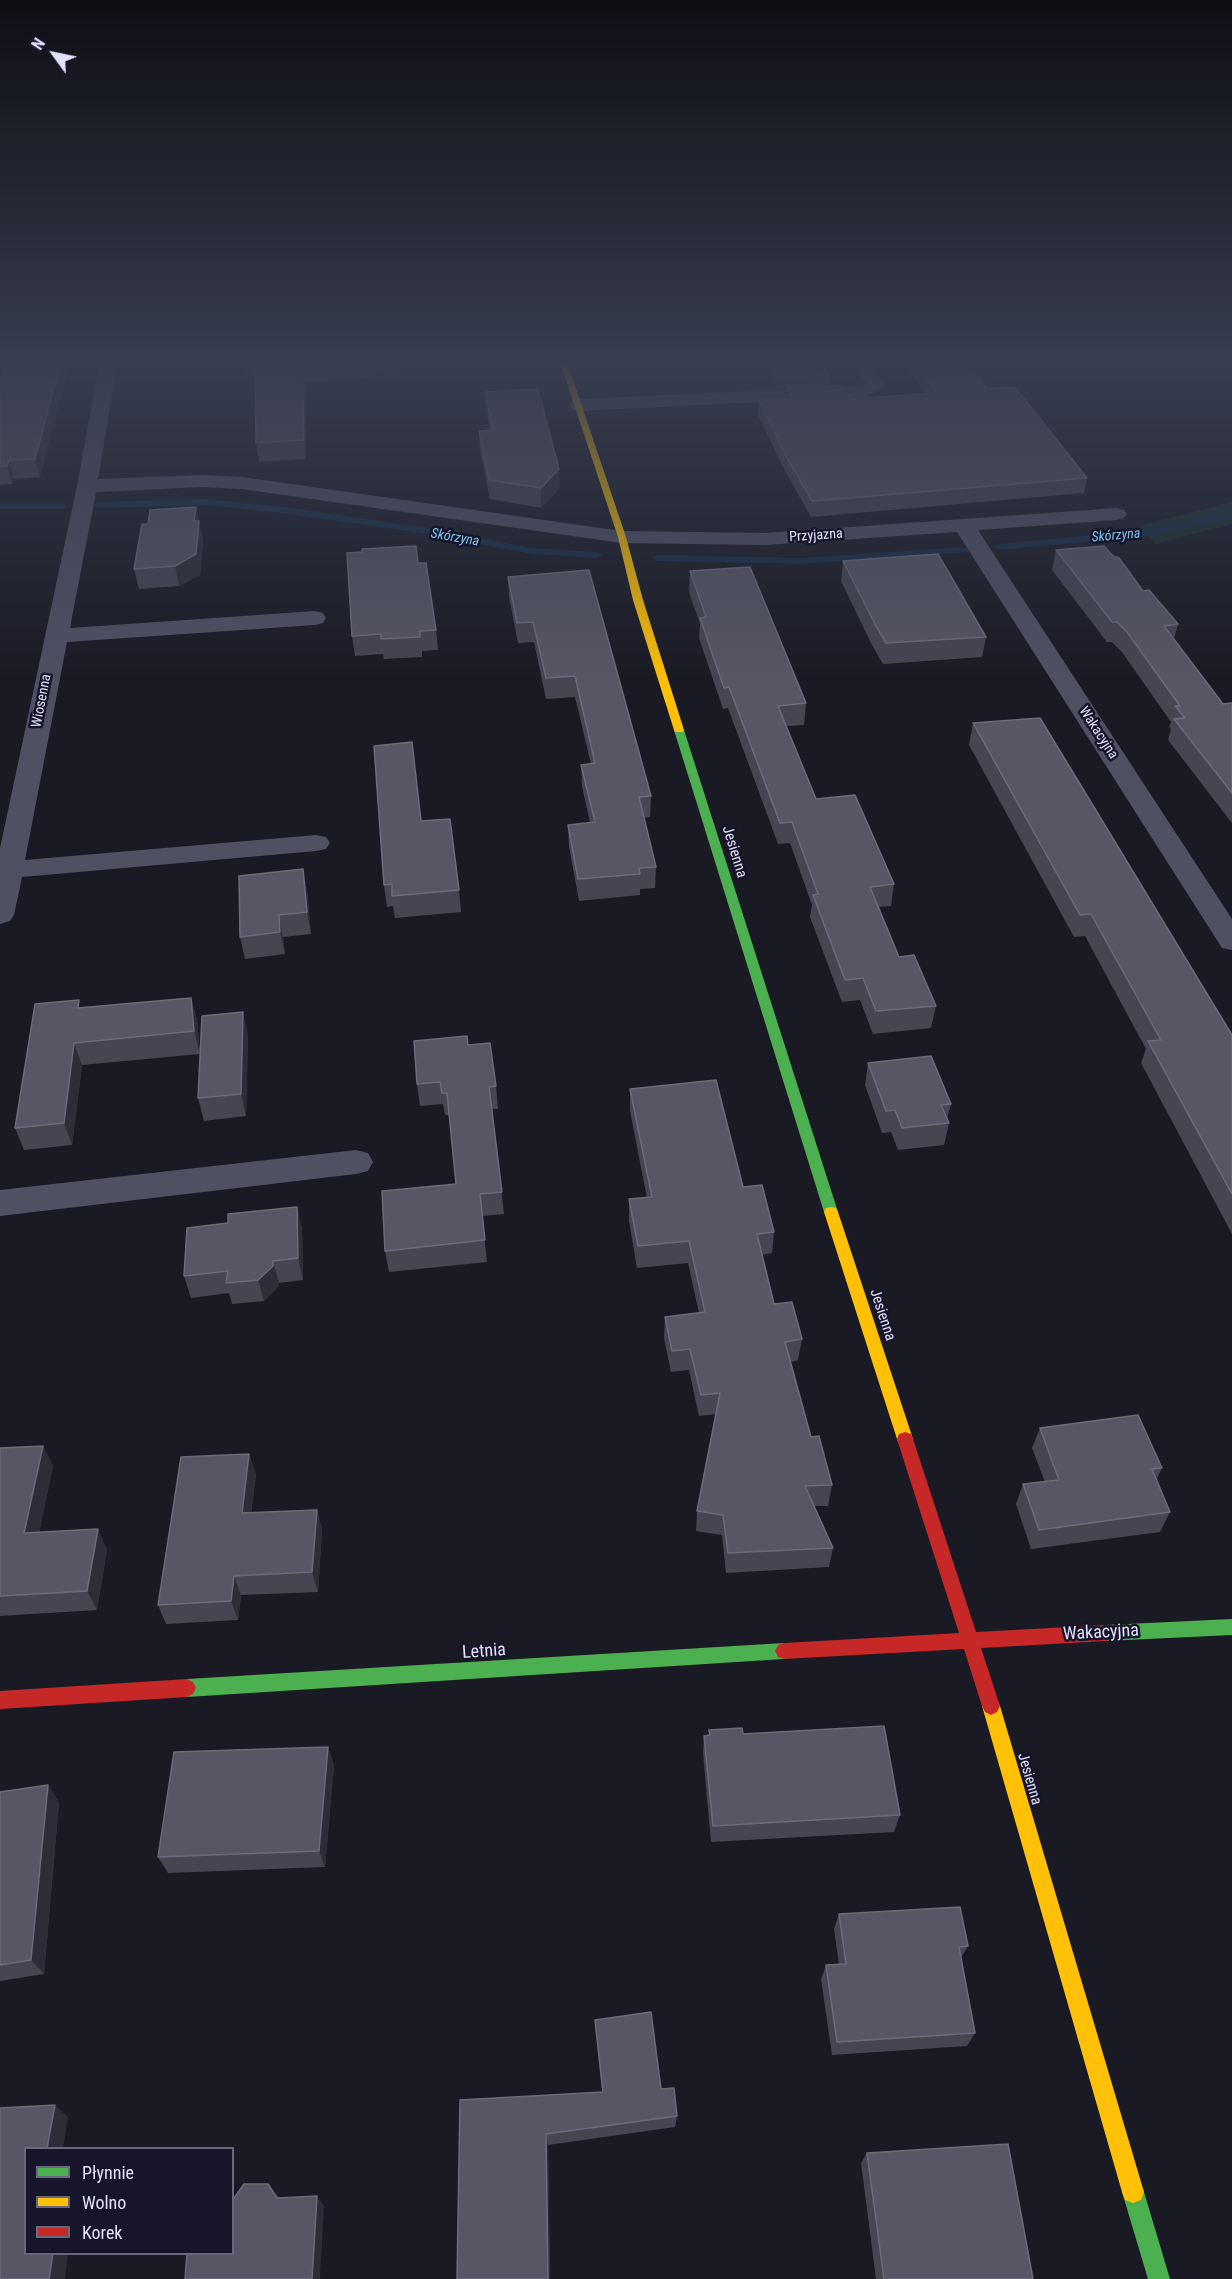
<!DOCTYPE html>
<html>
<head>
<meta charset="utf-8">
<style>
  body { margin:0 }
  #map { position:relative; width:1232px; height:2279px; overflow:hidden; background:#1a1a24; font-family:"Roboto Condensed",sans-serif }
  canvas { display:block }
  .legend { position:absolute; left:24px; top:2147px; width:210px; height:108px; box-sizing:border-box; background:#171529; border:2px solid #68677d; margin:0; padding:8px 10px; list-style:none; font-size:18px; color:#e2e1fb }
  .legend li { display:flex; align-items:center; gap:12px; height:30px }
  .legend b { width:30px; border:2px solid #68677d }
  .north { position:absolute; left:24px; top:24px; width:60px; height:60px; -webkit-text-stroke:4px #171529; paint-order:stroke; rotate:303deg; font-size:16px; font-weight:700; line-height:24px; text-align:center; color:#e2e1fb }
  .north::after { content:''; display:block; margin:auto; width:21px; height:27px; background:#e2e1fb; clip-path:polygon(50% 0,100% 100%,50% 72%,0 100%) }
</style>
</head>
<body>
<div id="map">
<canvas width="1232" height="2279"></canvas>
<ul class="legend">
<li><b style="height:8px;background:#4caf50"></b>Płynnie</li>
<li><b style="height:8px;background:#ffc107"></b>Wolno</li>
<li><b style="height:8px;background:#c62828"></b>Korek</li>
</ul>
<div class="north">N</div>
</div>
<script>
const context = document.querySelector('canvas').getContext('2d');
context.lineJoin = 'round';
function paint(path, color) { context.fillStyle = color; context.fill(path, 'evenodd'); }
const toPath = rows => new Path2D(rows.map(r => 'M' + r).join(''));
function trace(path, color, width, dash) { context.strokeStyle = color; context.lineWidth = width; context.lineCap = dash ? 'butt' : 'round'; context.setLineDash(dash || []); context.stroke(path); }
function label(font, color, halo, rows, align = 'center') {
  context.font = font + ' "Roboto Condensed",sans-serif'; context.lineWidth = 5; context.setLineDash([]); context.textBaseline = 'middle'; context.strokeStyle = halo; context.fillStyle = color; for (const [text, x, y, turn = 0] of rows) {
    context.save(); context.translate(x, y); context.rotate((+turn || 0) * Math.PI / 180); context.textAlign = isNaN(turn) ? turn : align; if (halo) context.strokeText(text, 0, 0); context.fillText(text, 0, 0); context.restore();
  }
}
paint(toPath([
  [1232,502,1232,524,1155,544,1139,526]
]), '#182f2e');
paint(toPath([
  [206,499,291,508,422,527,532,548,598,552,602,555,598,558,532,554,422,533,291,514,206,505,98,508,94,505,98,502,206,499],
  [0,503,63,503,67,506,63,509,0,509,0,503],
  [1232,512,1232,518,1148,536,999,550,995,547,999,544,1148,530,1232,512],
  [966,547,970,550,969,552,800,564,657,561,653,558,657,555,800,558,966,547]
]), '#172c47');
paint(toPath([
  [99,365,117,365,98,479,203,475,242,477,622,531,766,533,1117,508,1124,510,1127,514,1124,518,1117,520,978,530,1232,919,1232,950,1222,948,957,532,766,545,622,543,242,489,203,487,96,492,70,628,315,611,323,613,326,618,323,623,315,625,67,642,25,860,316,835,326,837,330,843,326,849,316,851,22,877,14,915,10,921,0,924,0,848,77,486,99,365],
  [854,365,872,365,885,384,882,388,866,397,579,411,572,409,570,405,572,401,579,399,862,386,866,383,854,365],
  [356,1150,368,1153,373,1162,368,1171,356,1174,0,1216,0,1190,356,1150]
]), '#505063');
paint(toPath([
  [679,727,684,730,838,1212,836,1216,831,1217,826,1216,824,1212,674,730,679,727],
  [1232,1619,1232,1635,1106,1641,1100,1639,1097,1633,1100,1627,1106,1625,1232,1619],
  [784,1643,790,1645,793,1651,790,1657,784,1659,187,1697,181,1694,178,1688,181,1682,187,1679,784,1643],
  [1133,2181,1141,2184,1144,2192,1170,2279,1148,2279,1122,2192,1125,2184,1133,2181]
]), '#4caf50');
paint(toPath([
  [561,365,568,365,626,537,643,600,684,730,683,732,675,732,674,730,633,600,618,537,561,365],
  [831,1207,836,1208,838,1212,913,1439,911,1444,905,1446,899,1444,897,1439,824,1212,826,1208,831,1207],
  [991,1697,997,1700,1000,1706,1144,2192,1141,2200,1133,2203,1125,2200,1122,2192,982,1706,985,1700,991,1697]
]), '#ffc107');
paint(toPath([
  [905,1432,911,1434,913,1439,976,1632,1106,1625,1112,1627,1115,1633,1112,1639,1106,1641,981,1648,1000,1706,997,1712,991,1715,985,1712,982,1706,964,1649,784,1659,778,1657,775,1651,778,1645,784,1643,959,1633,897,1439,899,1434,905,1432],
  [187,1679,193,1682,196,1688,193,1694,187,1697,0,1709,0,1691,187,1679]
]), '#c62828');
paint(toPath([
  [0,365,69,365,40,477,14,479,12,484,0,485,0,378,3,369,0,369],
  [242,365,401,365,402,370,385,371,370,378,305,382,306,459,259,462,256,443,255,376,244,377],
  [765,365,822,365,830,376,829,385,777,388],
  [905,365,969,365,988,389,1087,478,1084,493,811,517,785,471,758,415,759,400,786,399,787,388,850,399,925,394],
  [485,392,560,488,541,508,490,499,480,450,479,431,490,430,486,410],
  [196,507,203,541,200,575,179,586,139,589,134,569,148,524],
  [1056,550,1143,591,1178,624,1174,639,1223,704,1232,703,1232,823,1168,740,1171,729,1169,727,1171,722,1122,652,1112,642,1107,642,1052,570],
  [843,561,986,637,982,657,883,664,872,645,841,581],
  [418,563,436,630,438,650,422,651,422,657,384,659,383,654,355,656,352,636],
  [589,570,651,796,650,817,644,818,656,867,655,888,640,889,640,895,579,901,569,846,568,825,590,823,582,786,581,765,591,764,575,697,546,699,534,642,518,643,509,597,508,577],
  [690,571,806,703,804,725,786,726,816,799,894,884,891,906,879,907,899,957,936,1006,931,1028,873,1034,860,1000,842,1002,810,917,812,905,790,843,778,844,728,708,723,709,699,638,700,624,689,592],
  [973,723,1232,1035,1232,1234,1141,1063,1146,1049,1085,936,1074,937,969,745],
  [421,821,459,890,461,912,395,918,393,906,387,907,384,885],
  [303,869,307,891,311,934,283,937,285,954,245,959,240,937],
  [191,998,197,1020,200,1054,82,1065,72,1145,24,1150,15,1128,82,1008],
  [248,1034,246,1116,204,1121,198,1098],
  [468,1045,496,1086,498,1109,492,1109,504,1214,482,1216,487,1262,389,1272,385,1251,456,1184,450,1115,445,1115,443,1104,420,1106,417,1084],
  [868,1063,951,1104,947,1119,949,1123,944,1145,898,1150,891,1132,882,1133,865,1085],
  [630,1089,743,1187,774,1232,772,1253,762,1255,774,1304,802,1339,798,1360,791,1362,811,1437,832,1485,828,1506,814,1506,833,1548,829,1567,726,1573,722,1535,696,1531,697,1511,716,1414,699,1416,689,1370,671,1372,664,1338,665,1317,699,1313,688,1263,637,1268,629,1221,629,1199,647,1198,630,1111],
  [297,1207,302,1229,303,1280,279,1283,278,1287,264,1301,232,1304,229,1293,191,1298,184,1276,228,1223],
  [1040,1428,1162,1468,1156,1480,1170,1512,1160,1532,1031,1549,1016,1504,1023,1484,1045,1482,1032,1448],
  [43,1446,53,1466,39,1532,107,1549,97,1610,0,1616,0,1448],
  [249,1454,256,1475,251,1513,317,1510,322,1530,318,1592,241,1595,238,1620,166,1624,158,1605],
  [709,1730,743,1734,900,1815,894,1832,711,1842,703,1753,704,1736,709,1735],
  [328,1747,334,1765,325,1867,168,1873,158,1857],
  [0,1792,59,1802,44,1974,0,1981],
  [839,1914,968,1946,961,1958,975,2033,967,2046,832,2055,821,1979,826,1965,839,1964,834,1929],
  [595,2020,661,2089,677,2116,675,2127,548,2145,550,2279,457,2279,460,2100,602,2092,596,2034],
  [867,2153,1033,2279,876,2279,861,2163]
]), '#464552');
paint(toPath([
  [60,365,69,365,40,477,35,459],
  [302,365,305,382,306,459,304,440],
  [369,365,385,365,385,371,370,378],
  [9,460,14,479,12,484,7,466],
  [559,469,560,488,541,508,541,488],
  [196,507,203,541,200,575,179,586,175,566,194,521],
  [303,869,307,891,311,934,307,912],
  [279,915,283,937,285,954,280,932],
  [191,998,197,1020,200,1054,194,1031],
  [243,1012,248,1034,246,1116,241,1094],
  [74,1043,82,1065,72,1145,64,1123],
  [297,1207,302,1229,303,1280,298,1258],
  [273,1261,279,1283,278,1287,264,1301,258,1280],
  [43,1446,53,1466,35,1553,24,1533],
  [249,1454,256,1475,248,1533,242,1513],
  [317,1510,322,1530,318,1592,312,1572],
  [98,1529,107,1549,97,1610,87,1591],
  [234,1576,241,1595,238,1620,231,1601],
  [328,1747,334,1765,325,1867,319,1851],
  [48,1785,59,1802,44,1974,31,1960],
  [55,2105,68,2117,63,2148,47,2148],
  [546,2134,548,2145,550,2279,548,2279],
  [268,2184,277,2194,285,2208,277,2198],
  [317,2196,324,2206,320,2279,312,2279],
  [53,2253,68,2253,65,2279,49,2279]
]), '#2d2d38');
const building = toPath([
  [5,365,60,365,35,459,9,460,7,466,0,466,0,378,5,365],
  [255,365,302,365,304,440,256,443,255,365],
  [771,365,822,365,830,376,778,378,771,365],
  [917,365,969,365,988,389,1015,387,1087,478,812,501,786,456,759,400,793,399,787,388,841,386,850,399,937,393,917,365],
  [538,389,559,469,541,488,489,480,479,431,493,430,485,392,538,389],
  [196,507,194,521,199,521,196,554,175,566,134,569,142,524,148,524,150,510,196,507],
  [416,546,418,563,426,563,436,630,420,631,420,637,381,639,381,634,352,636,347,553,362,552,362,549,416,546],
  [1104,546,1113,556,1119,558,1143,591,1149,590,1178,624,1164,626,1223,704,1232,703,1232,793,1174,719,1185,718,1175,706,1180,706,1127,632,1117,622,1112,622,1056,550,1104,546],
  [938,554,986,637,886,643,875,624,843,561,938,554],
  [750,567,806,703,778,706,816,799,855,795,894,884,870,887,899,957,914,955,936,1006,876,1011,863,978,845,980,813,895,818,894,792,822,780,823,729,687,724,688,700,618,706,617,690,571,750,567],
  [589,570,651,796,639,797,656,867,639,868,640,874,578,879,568,825,595,822,581,765,595,763,575,676,546,678,533,622,517,623,508,577,589,570],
  [1040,718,1232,1035,1232,1194,1148,1041,1161,1040,1091,914,1080,915,973,723,1040,718],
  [412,742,421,821,450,819,459,890,392,896,392,884,384,885,374,746,412,742],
  [303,869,307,912,279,915,280,932,240,937,239,876,303,869],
  [191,998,194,1031,74,1043,64,1123,15,1128,35,1004,79,1000,78,1008,191,998],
  [243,1012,241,1094,198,1098,202,1016,243,1012],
  [467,1036,468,1045,490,1043,496,1086,489,1087,502,1192,480,1194,485,1240,385,1251,382,1191,456,1184,447,1093,442,1093,440,1082,417,1084,414,1041,467,1036],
  [931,1056,951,1104,941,1105,949,1123,902,1128,895,1110,886,1111,868,1063,931,1056],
  [716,1080,743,1187,762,1185,774,1232,757,1234,774,1304,792,1302,802,1339,785,1342,811,1437,819,1436,832,1485,805,1486,833,1548,728,1553,723,1515,697,1511,720,1393,701,1395,690,1349,672,1351,665,1317,705,1312,689,1241,638,1246,629,1199,652,1197,630,1089,716,1080],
  [297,1207,298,1258,273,1261,273,1266,258,1280,226,1283,228,1271,184,1276,187,1228,228,1223,228,1214,297,1207],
  [1138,1415,1162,1468,1152,1469,1170,1512,1039,1530,1023,1484,1059,1480,1040,1428,1138,1415],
  [43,1446,24,1533,98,1529,87,1591,0,1596,0,1448,43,1446],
  [249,1454,242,1513,317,1510,312,1572,234,1576,231,1601,158,1605,181,1457,249,1454],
  [884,1726,900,1815,713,1826,704,1736,710,1735,709,1730,742,1728,743,1734,884,1726],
  [328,1747,319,1851,158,1857,174,1752,328,1747],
  [48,1785,31,1960,0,1965,0,1792,48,1785],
  [960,1907,968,1946,959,1947,975,2033,837,2042,826,1965,846,1964,839,1914,960,1907],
  [651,2012,661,2089,674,2088,677,2116,546,2134,548,2279,457,2279,460,2100,603,2092,595,2020,651,2012],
  [55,2105,47,2148,26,2148,26,2253,53,2253,49,2279,0,2279,0,2108,55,2105],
  [1008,2144,1033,2279,884,2279,867,2153,1008,2144],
  [244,2184,268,2184,277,2198,317,2196,312,2279,185,2279,187,2253,232,2253,232,2201,244,2184]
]);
paint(building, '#575664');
trace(building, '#6c6b7c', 1.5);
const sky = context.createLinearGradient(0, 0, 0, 684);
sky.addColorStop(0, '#0e0e14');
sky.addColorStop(0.53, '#383e50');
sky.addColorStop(1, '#383e5000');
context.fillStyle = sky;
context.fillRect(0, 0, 1232, 684);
label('14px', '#e2e1fb', '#171529', [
  ["Przyjazna",816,536,-4],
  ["Wiosenna",42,701,-79],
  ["Wakacyjna",1098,733,57]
]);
label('italic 14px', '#7cc2ee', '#171529', [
  ["Skórzyna",1116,536,-5],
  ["Skórzyna",455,538,10]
]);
label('15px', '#e2e1fb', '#171529', [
  ["Jesienna",734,852,73],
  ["Jesienna",882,1315,72],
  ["Jesienna",1029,1779,74]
]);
label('18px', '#e2e1fb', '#171529', [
  ["Wakacyjna",1101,1633,-3],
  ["Letnia",484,1652,-4]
]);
</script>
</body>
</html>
